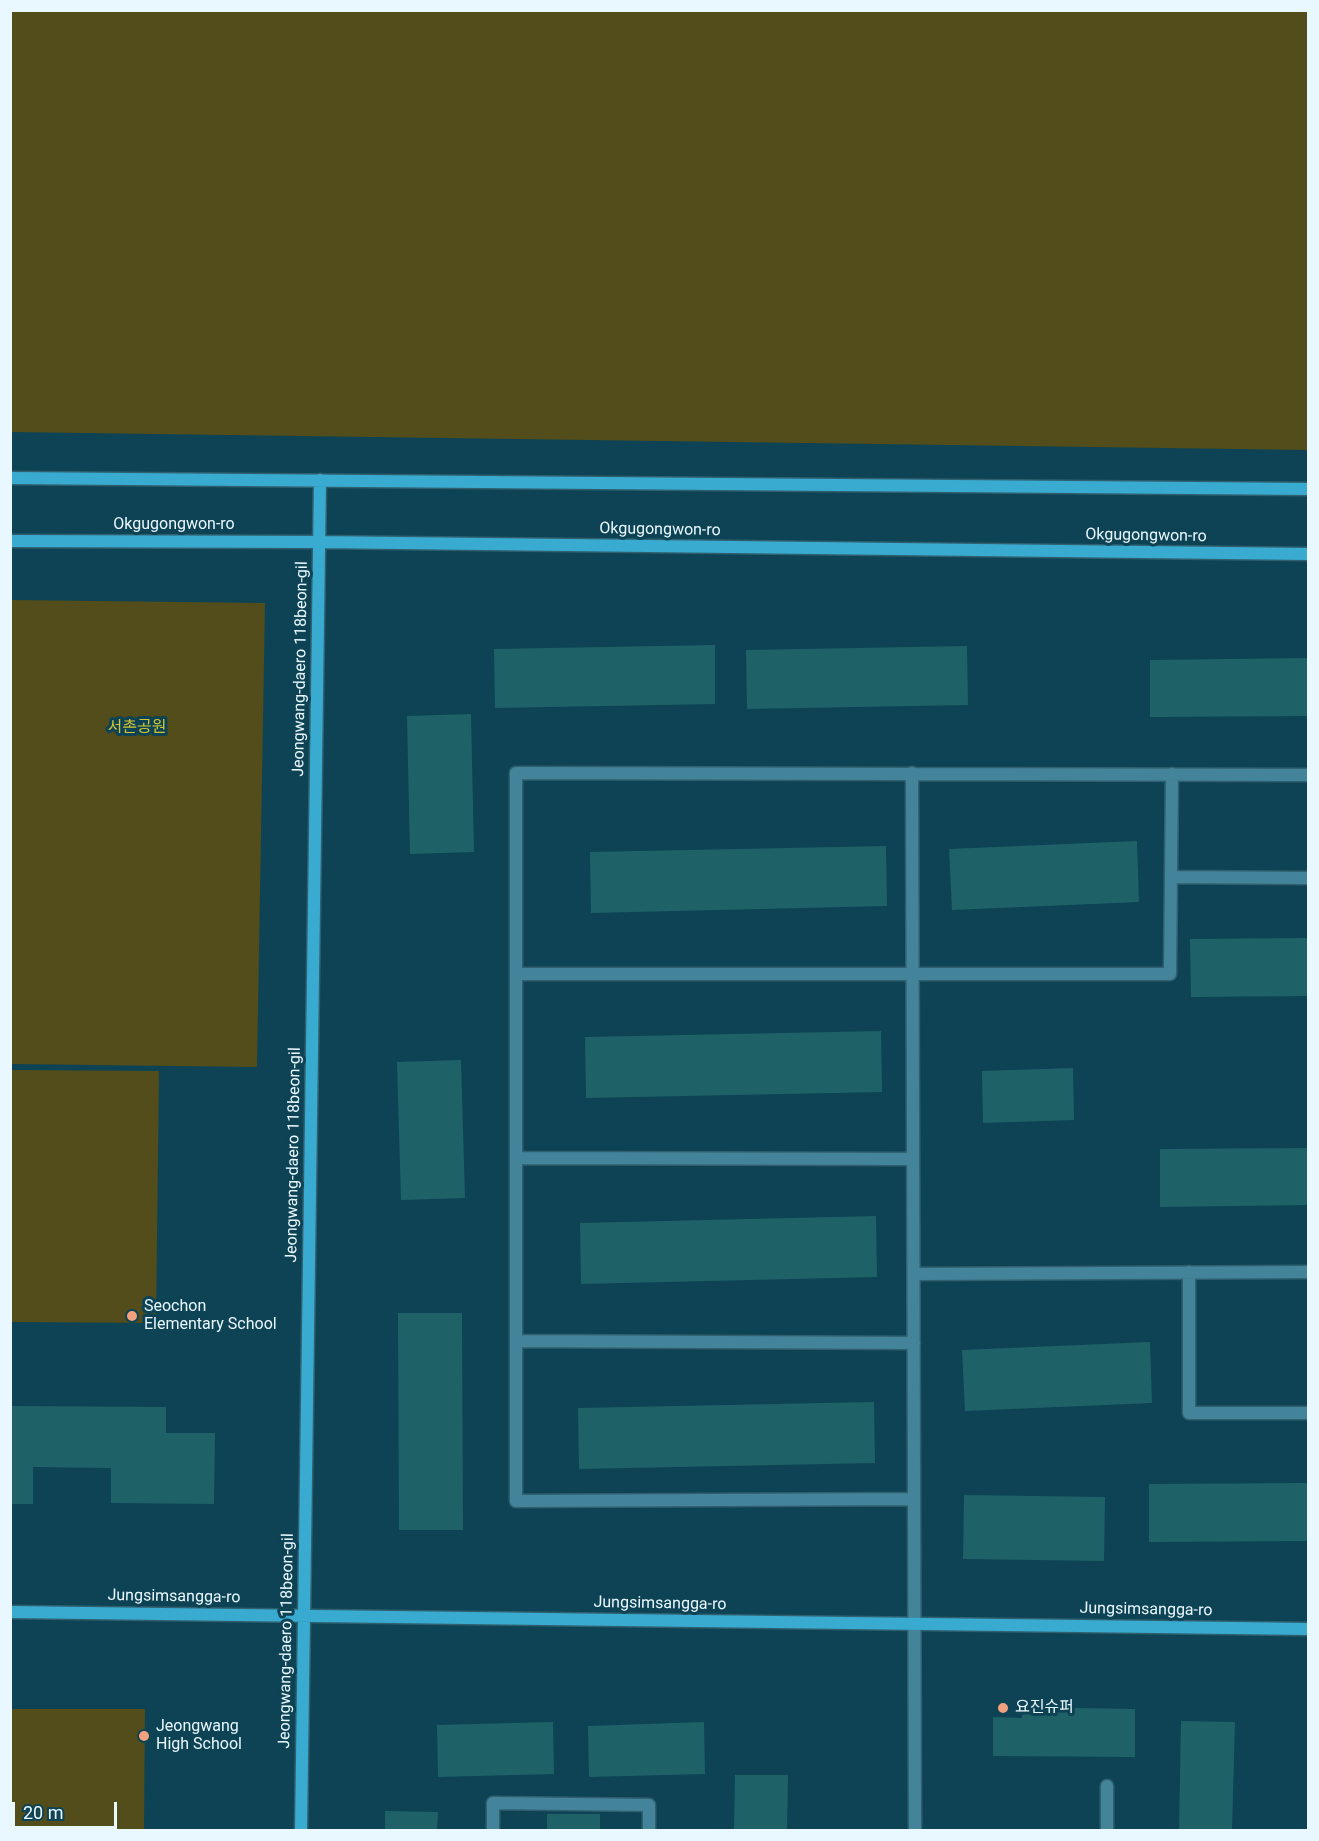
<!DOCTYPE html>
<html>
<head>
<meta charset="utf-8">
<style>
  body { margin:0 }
  #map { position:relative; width:1319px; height:1841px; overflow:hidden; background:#0d4354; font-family:Roboto,sans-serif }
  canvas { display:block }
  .frame { position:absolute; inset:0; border:12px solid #e9f8fe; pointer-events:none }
  .scale { position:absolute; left:12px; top:1802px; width:105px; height:27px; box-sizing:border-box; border:3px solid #e9f8fe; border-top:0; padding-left:8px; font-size:18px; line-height:21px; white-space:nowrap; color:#e9f8fe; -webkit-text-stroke:4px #0d4354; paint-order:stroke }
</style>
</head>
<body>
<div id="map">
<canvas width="1319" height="1841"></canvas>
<div class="frame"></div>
<div class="scale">20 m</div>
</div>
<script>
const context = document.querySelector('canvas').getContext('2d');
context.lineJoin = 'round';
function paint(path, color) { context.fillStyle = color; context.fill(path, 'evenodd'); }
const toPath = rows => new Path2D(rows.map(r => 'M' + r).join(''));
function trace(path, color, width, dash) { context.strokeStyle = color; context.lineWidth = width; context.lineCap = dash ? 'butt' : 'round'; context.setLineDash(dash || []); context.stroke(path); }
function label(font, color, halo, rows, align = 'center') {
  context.font = font + ' Roboto,"Noto Sans KR",sans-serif'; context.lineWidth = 6; context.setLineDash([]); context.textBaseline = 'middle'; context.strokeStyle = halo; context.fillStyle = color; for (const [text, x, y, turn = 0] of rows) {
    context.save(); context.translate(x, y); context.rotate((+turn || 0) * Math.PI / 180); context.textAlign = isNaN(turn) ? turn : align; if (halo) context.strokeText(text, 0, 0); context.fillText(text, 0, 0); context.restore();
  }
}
paint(toPath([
  [11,10,1308,11,1308,450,11,432],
  [11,600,265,603,257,1067,11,1064],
  [11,1070,159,1071,156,1323,11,1322],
  [11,1709,145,1709,144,1830,11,1830]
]), '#524d1a');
paint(toPath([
  [715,645,715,704,495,708,494,649],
  [967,646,968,705,747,709,746,650],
  [1308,658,1308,716,1150,717,1150,660],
  [471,714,474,852,410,854,407,716],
  [1137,841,1139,902,952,910,949,849],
  [886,846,887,906,591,913,590,852],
  [1308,938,1308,996,1191,997,1190,939],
  [881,1031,882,1092,586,1098,585,1037],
  [461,1060,465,1198,401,1200,397,1062],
  [1073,1068,1074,1120,983,1123,982,1071],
  [1308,1148,1308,1205,1160,1207,1160,1149],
  [876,1216,877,1277,581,1284,580,1223],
  [398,1313,462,1313,463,1530,399,1530],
  [1150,1342,1152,1403,965,1411,962,1350],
  [874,1402,875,1463,579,1469,578,1408],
  [10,1406,166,1407,166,1433,215,1433,214,1504,111,1503,111,1468,33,1467,33,1504,10,1504],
  [1308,1483,1308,1541,1149,1542,1149,1484],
  [964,1495,1105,1497,1104,1561,963,1559],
  [1022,1707,1135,1709,1135,1757,993,1756,993,1717,1022,1718],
  [1181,1721,1235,1722,1232,1830,1179,1830],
  [553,1722,554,1774,438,1777,437,1725],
  [704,1722,705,1774,589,1777,588,1726],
  [735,1775,788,1775,787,1830,734,1830],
  [385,1811,438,1812,437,1830,385,1830],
  [547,1814,600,1814,600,1830,547,1830]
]), '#1e6268');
const lane = toPath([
  [912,773,915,1830],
  [1171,877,1308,878],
  [516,974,1170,974,1172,774],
  [516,1158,913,1159],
  [1189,1272,1189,1413,1308,1413],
  [914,1274,1308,1272],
  [516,1341,914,1343],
  [914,1499,516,1501,516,773,1308,775],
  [493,1830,493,1803,649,1805,649,1830],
  [1107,1830,1107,1786]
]);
const secondary = toPath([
  [10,478,1308,489],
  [10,541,319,542,1308,554],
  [10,1612,1308,1629],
  [301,1830,320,480]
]);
trace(lane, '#30606f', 15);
trace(secondary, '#30606f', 15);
trace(lane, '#44849b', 12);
trace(secondary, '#39abd0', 12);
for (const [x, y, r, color] of [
  [132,1316,6,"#f2a17e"],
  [1003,1708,6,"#f2a17e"],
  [144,1736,6,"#f2a17e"]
]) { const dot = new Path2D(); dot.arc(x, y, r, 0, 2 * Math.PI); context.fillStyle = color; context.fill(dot); trace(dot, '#0d4354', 2); }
label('16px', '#e9f8fe', '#0d4354', [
  ["Okgugongwon-ro",174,525],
  ["Okgugongwon-ro",660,530,1],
  ["Okgugongwon-ro",1146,536,1],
  ["Jeongwang-daero 118beon-gil",301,669,-89],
  ["Jeongwang-daero 118beon-gil",294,1155,-89],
  ["Jungsimsangga-ro",174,1597,1],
  ["Jungsimsangga-ro",660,1604,1],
  ["Jungsimsangga-ro",1146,1610,1],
  ["Jeongwang-daero 118beon-gil",287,1641,-89]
]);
label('16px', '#d2c432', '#0d4354', [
  ["서촌공원",137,728]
]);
label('16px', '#e9f8fe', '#0d4354', [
  ["Seochon",144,1307],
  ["Elementary School",144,1325],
  ["요진슈퍼",1015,1708],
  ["Jeongwang",156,1727],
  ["High School",156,1745]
], 'left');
</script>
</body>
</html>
